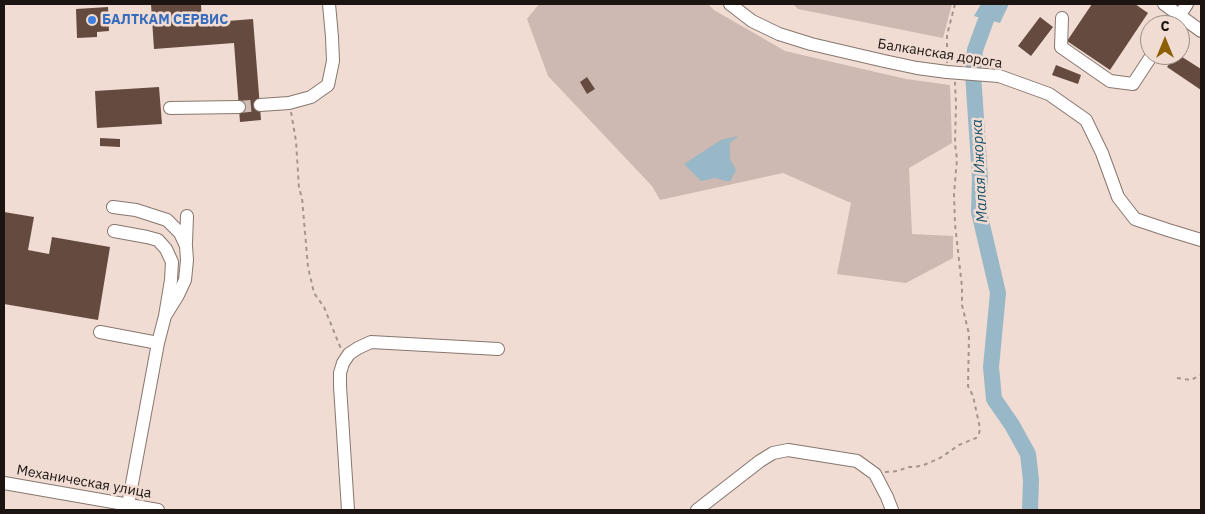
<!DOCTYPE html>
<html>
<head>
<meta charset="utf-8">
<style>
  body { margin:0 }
  #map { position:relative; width:1205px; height:514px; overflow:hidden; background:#f0dcd3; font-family:"IBM Plex Sans",sans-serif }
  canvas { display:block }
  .frame { position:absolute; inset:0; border:5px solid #1b1411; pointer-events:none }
  .north { position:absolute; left:1140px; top:15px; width:50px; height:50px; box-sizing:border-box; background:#f0dcd3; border:1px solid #9b8c85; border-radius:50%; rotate:0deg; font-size:14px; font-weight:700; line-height:20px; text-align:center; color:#1b1411 }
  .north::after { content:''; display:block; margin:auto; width:18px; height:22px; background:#8b5f02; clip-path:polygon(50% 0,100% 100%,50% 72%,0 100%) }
</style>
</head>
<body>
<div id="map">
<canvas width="1205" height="514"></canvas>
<div class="frame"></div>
<div class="north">С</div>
</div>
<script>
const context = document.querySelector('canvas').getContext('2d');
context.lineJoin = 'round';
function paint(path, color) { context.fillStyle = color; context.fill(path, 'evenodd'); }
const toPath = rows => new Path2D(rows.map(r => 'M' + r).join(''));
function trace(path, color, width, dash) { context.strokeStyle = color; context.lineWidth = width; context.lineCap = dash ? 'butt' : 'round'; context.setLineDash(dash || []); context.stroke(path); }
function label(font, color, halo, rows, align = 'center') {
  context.font = font + ' "IBM Plex Sans",sans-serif'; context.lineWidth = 5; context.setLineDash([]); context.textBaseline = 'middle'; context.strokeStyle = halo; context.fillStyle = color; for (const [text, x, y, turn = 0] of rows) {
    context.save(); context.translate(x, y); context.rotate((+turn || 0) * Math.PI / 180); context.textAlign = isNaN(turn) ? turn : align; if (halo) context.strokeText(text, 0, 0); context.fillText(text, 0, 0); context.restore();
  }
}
paint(toPath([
  [539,4,708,4,714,10,785,51,906,79,950,85,952,143,909,168,912,234,953,236,953,258,906,283,837,274,851,203,783,173,660,200,652,186,548,76,527,19],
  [793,4,952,4,943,38,798,9]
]), '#cdb9b1');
paint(toPath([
  [981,4,1009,4,1000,23,974,16],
  [738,136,730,143,730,159,736,170,730,182,715,178,701,181,684,164,721,140]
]), '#98b7c7');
trace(toPath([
  [994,4,987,17,975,50,973,74,980,178,979,212,998,293,991,367,994,399,1012,425,1028,454,1031,480,1030,510]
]), '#98b7c7', 16);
paint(toPath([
  [151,4,201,4,202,23,253,19,261,120,240,122,234,43,154,49],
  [1092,4,1135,4,1148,13,1110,70,1067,41],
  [108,7,109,31,97,32,97,37,77,38,76,9],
  [1040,17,1053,27,1031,56,1018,46],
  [1175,55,1179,55,1201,69,1201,90,1167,67],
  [1056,65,1081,75,1078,84,1052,75],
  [587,77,595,89,587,94,580,82],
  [159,87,162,124,97,128,95,91],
  [100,138,120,139,120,147,100,146],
  [4,212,34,217,28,250,49,254,52,237,110,247,98,320,4,304]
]), '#654b3f');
trace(toPath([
  [239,107,260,105]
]), '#d0beb6', 12, [12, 6]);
const minor = toPath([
  [730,4,752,21,779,34,811,44,884,61,917,68,947,72,999,76,1049,94,1086,120,1102,153,1118,197,1135,219,1168,230,1201,240],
  [1164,4,1201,31],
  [1062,18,1061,47,1110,81,1133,84,1152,55],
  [1173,25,1187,4],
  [260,105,289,103,311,97,328,85,333,61,332,37,329,4],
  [170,108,239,107],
  [113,207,136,210,167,220,180,233,186,246,187,260,185,280,178,295,165,316],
  [114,231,147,237,158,240,166,249,172,262,171,280,165,316,158,343],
  [186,243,187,216],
  [100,332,158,343,128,505],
  [4,483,158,510],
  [348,510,340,386,340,373,343,363,349,354,358,348,371,342,498,349],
  [697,510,760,461,773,453,788,450,857,461,875,474,887,497,892,510]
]);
trace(minor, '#88766e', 14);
trace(toPath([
  [947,63,947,35,955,4],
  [291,112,296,141,299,188,302,198,308,267,314,293,324,307,341,349],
  [1177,378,1191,380,1201,375],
  [885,472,898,471,908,467,915,467,924,465,940,458,959,445,976,438,979,434,980,428,973,396,968,386,969,334,962,305,962,287,955,224,954,194,957,159,955,144,956,105,955,82]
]), '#a5958e', 2, [4, 4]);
trace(minor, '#fff', 12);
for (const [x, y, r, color] of [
  [92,20,5,"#3f7fe0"]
]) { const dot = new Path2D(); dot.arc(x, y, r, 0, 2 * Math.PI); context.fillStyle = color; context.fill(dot); trace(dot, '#f0dcd3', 2); }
label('bold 14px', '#366cbe', '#f0dcd3', [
  ["БАЛТКАМ СЕРВИС",102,20]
], 'left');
label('14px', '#1b1411', '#f0dcd3', [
  ["Балканская дорога",940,54,9],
  ["Механическая улица",84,482,10]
]);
label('italic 15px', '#17526a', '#f0dcd3', [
  ["Малая Ижорка",980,171,-93]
]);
</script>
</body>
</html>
